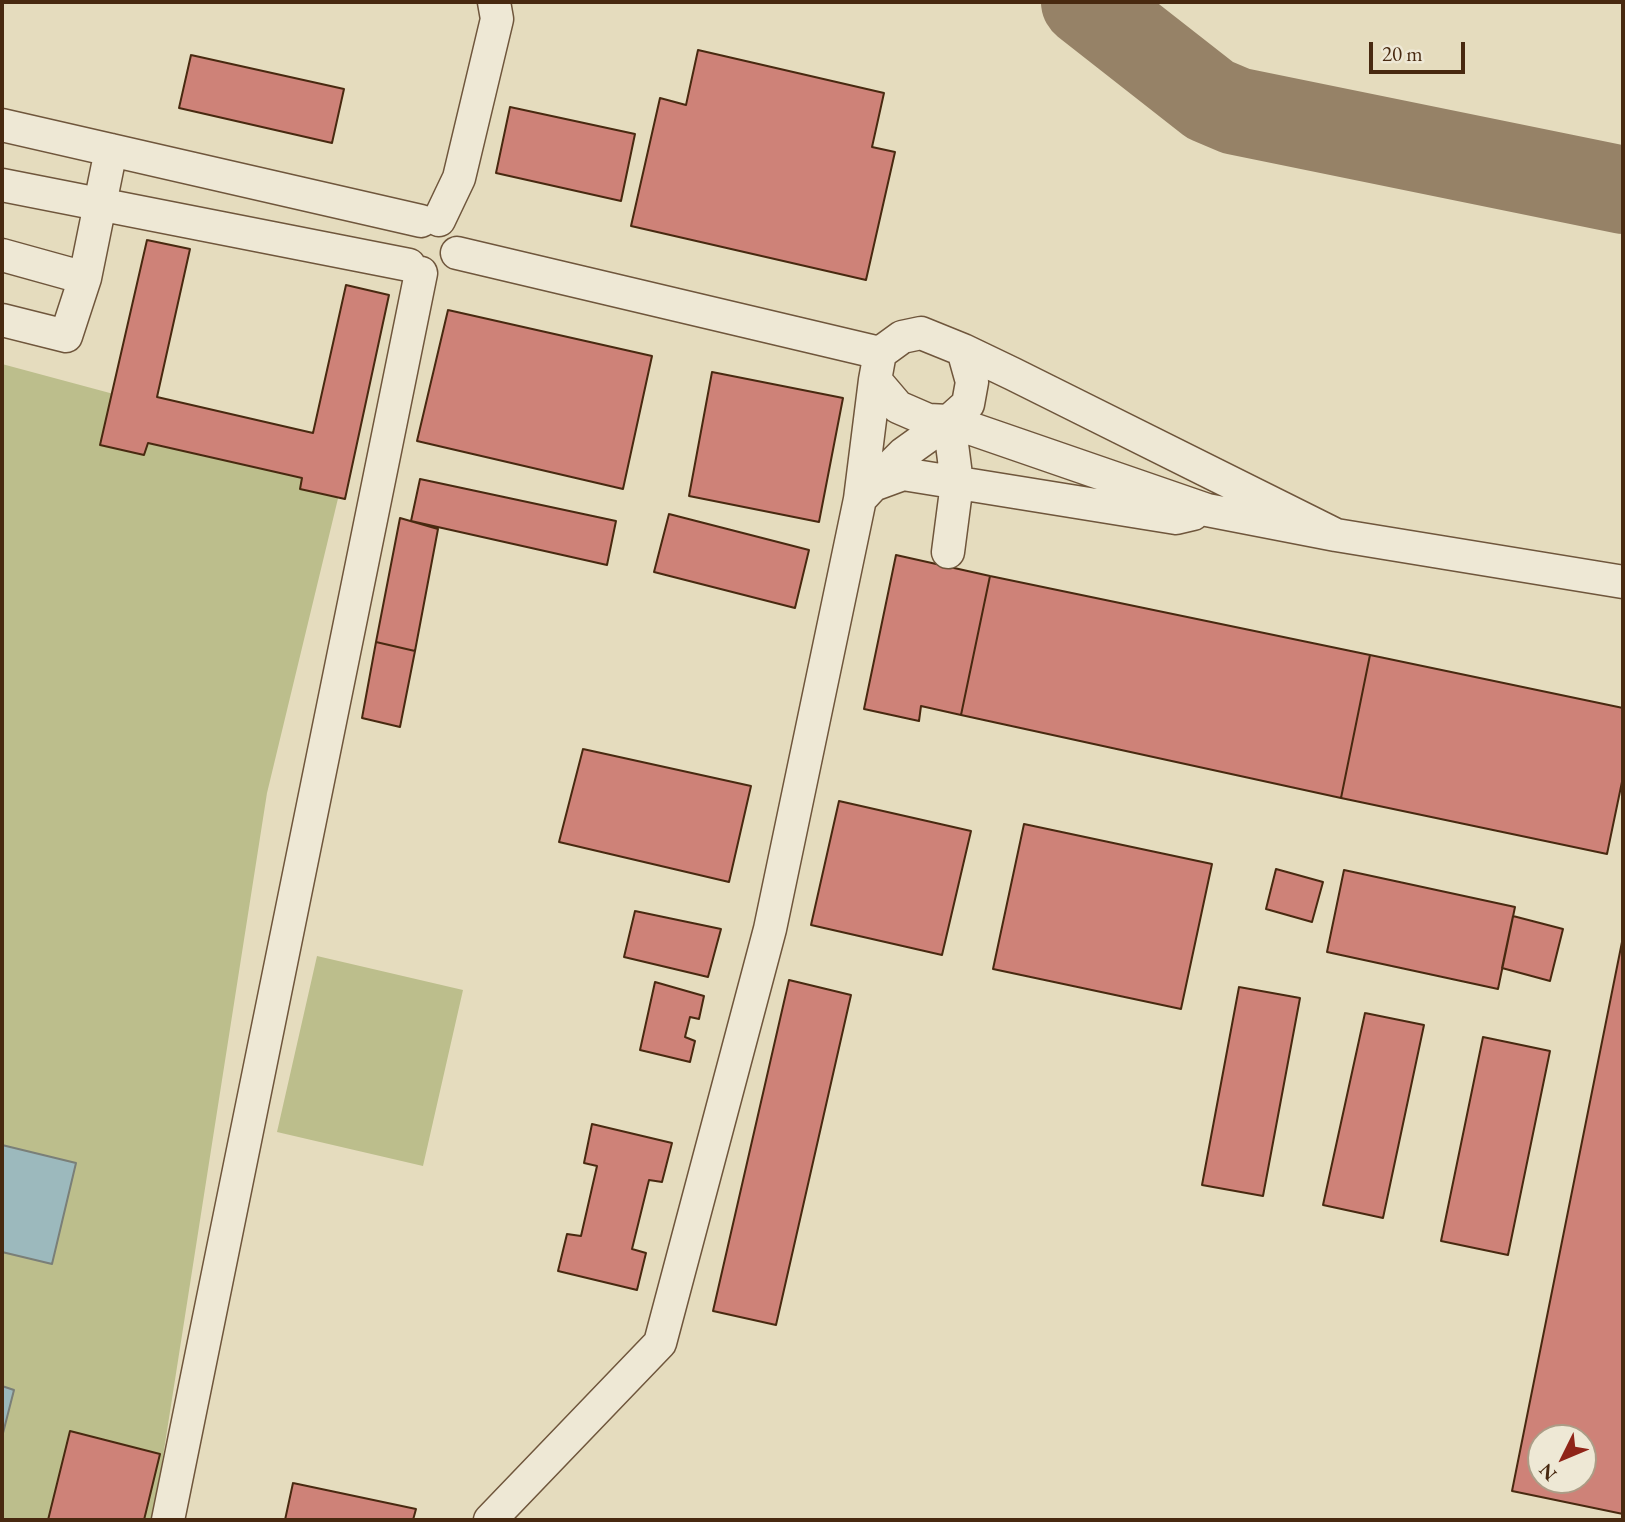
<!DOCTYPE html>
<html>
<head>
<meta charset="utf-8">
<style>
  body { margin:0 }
  #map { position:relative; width:1625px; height:1522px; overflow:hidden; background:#e5dcbe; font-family:"EB Garamond",serif }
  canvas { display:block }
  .frame { position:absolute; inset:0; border:4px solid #482910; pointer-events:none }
  .north { position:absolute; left:1527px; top:1424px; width:70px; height:70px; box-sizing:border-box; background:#eee8d5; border:2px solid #ac9c86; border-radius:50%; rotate:227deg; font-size:19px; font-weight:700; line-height:28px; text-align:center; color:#482910 }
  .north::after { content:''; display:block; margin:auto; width:24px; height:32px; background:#8f2418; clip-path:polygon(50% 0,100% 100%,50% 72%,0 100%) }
  .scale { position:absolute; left:1369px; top:42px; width:96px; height:32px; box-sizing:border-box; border:4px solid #482910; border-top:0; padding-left:9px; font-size:21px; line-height:24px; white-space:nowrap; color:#482910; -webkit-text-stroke:5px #eee8d5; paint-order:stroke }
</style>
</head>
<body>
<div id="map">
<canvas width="1625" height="1522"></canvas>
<div class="frame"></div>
<div class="north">N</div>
<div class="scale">20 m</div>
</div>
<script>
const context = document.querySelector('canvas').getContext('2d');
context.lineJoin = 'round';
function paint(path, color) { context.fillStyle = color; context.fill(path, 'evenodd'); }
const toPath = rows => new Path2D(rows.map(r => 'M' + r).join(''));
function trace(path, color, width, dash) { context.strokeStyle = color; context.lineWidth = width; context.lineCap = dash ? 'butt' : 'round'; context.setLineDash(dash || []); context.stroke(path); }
paint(toPath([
  [2,364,348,457,267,793,153,1520,2,1520],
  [317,956,463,990,423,1166,277,1132]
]), '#bcbe8c');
const water = toPath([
  [2,1145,76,1163,52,1264,2,1252,2,1145],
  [2,1386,14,1390,2,1437,2,1386]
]);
paint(water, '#9cb9bd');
trace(water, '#7a7f78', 2);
trace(toPath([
  [1085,2,1210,100,1236,111,1623,190]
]), '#968267', 88);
const building = toPath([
  [698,50,884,93,872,147,895,152,866,280,631,226,660,98,686,105,698,50],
  [191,55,344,89,332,143,179,108,191,55],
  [510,107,635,134,621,201,496,173,510,107],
  [147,240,190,249,157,397,313,433,346,285,389,295,345,499,300,489,302,478,148,443,144,455,100,445,147,240],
  [448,310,652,356,623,489,417,441,448,310],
  [712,372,843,398,819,522,689,496,712,372],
  [420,479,616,521,607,565,411,521,420,479],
  [669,514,809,550,795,608,654,572,669,514],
  [400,518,438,529,415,651,376,642,400,518],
  [896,555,990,576,961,715,921,706,919,721,864,709,896,555],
  [990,576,1370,655,1341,798,961,715,990,576],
  [376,642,415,651,400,727,362,718,376,642],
  [1370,655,1623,708,1623,777,1607,854,1341,798,1370,655],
  [583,749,751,786,729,882,559,842,583,749],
  [839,801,971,831,942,955,811,925,839,801],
  [1024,824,1212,864,1181,1009,993,969,1024,824],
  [1276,869,1323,882,1312,922,1266,909,1276,869],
  [1344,870,1515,907,1498,989,1327,952,1344,870],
  [635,911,721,929,708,977,624,957,635,911],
  [1513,916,1563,929,1550,981,1502,968,1513,916],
  [1623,937,1623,1514,1512,1491,1623,937],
  [1541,1438,1583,1438,1583,1480,1541,1480,1541,1438],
  [789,980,851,995,776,1325,713,1311,789,980],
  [655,982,704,996,699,1019,690,1017,685,1037,695,1041,690,1062,640,1050,655,982],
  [1239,987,1300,998,1263,1196,1202,1185,1239,987],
  [1365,1013,1424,1025,1383,1218,1323,1205,1365,1013],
  [1483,1037,1550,1051,1508,1255,1441,1241,1483,1037],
  [592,1124,672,1143,662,1182,649,1180,632,1249,646,1253,637,1290,558,1271,567,1234,581,1236,597,1166,584,1163,592,1124],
  [70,1431,160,1454,144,1520,48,1520,70,1431],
  [293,1483,416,1509,413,1520,285,1520,293,1483]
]);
paint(building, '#ce8278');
trace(building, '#482910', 2);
const minor = toPath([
  [2,125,421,221],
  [2,185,409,265],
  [439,220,459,178,497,19,494,2],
  [457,253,880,353],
  [2,255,85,278,111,150],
  [2,320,66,336,85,278],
  [963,350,972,382,968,404,949,421,928,420,898,407,875,380,880,353,902,337,921,333,963,350,1013,374,1336,535],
  [949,421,1207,510,1336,535,1623,582],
  [875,482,903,454,949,421],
  [860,499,873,485,903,474,1176,518,1193,514],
  [948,552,957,483,949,421],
  [168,1520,421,273],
  [490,1520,660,1343,770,929,860,499,875,380]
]);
trace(minor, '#6f563c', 35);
trace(minor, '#eee8d5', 32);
</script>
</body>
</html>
